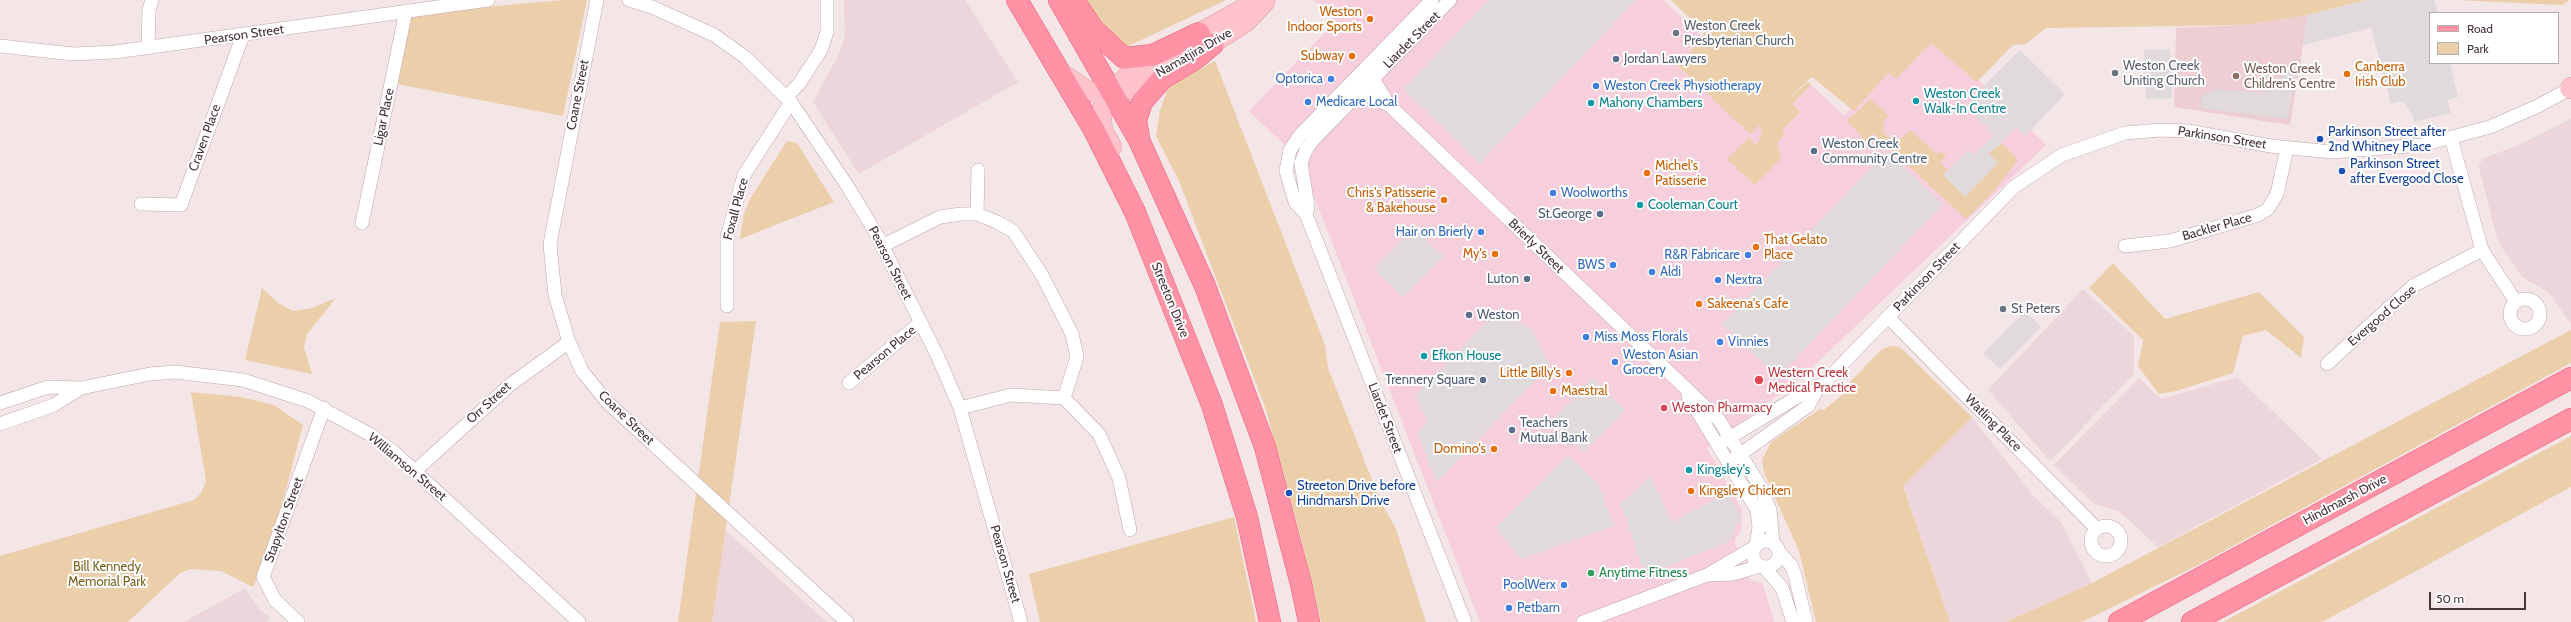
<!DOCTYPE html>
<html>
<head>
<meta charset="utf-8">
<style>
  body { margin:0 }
  #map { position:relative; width:2571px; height:622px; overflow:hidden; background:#f4e5e7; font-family:Cabin,sans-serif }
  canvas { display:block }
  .legend { position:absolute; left:2429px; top:12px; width:130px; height:52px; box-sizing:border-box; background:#fff; border:1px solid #b5aeb0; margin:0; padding:5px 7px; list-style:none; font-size:12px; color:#463439 }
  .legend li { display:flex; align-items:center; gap:8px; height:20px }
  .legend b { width:20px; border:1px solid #b5aeb0 }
  .scale { position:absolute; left:2429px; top:592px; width:97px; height:18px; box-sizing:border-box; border:2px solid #463439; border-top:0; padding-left:5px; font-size:12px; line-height:14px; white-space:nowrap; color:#463439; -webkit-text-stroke:3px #fff; paint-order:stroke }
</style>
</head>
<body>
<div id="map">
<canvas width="2571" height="622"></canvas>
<ul class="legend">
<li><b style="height:5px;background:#ff92a5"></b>Road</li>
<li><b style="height:11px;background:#ebcfaa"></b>Park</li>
</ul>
<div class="scale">50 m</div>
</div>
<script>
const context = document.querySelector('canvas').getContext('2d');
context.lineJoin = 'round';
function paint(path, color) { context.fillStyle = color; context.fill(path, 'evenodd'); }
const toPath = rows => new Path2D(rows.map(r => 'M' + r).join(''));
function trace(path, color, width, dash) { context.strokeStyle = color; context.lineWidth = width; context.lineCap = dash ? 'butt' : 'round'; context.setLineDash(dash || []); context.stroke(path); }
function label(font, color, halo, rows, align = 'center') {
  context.font = font + ' Cabin,sans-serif'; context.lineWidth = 4; context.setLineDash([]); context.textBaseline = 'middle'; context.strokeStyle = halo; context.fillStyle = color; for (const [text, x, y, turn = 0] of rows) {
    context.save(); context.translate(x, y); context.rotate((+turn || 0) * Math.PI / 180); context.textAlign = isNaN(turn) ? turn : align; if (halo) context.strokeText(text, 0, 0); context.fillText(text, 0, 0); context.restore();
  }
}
paint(toPath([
  [844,0,965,0,1018,82,859,174,813,102,840,52,845,36],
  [2571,119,2571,324,2548,292,2522,277,2498,242,2479,168,2479,164,2484,158,2519,145],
  [2083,289,2134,336,2134,374,2050,461,1988,390],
  [2237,377,2322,459,2158,547,2126,517,2118,511,2094,504,2054,465,2139,378,2161,399],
  [1972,417,2033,495,2061,522,2092,583,2006,622,1950,622,1903,485],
  [724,529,827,622,709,622],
  [245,588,259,609,270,617,265,622,184,622]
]), '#ecd6db');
paint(toPath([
  [1314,0,1663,0,1781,110,1808,82,1844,116,1926,30,2046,145,1803,376,1707,448,1742,510,1741,530,1734,541,1750,580,1763,584,1774,622,1480,622,1310,186,1284,144,1249,111,1336,21]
]), '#f7cedb');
paint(toPath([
  [2308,15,2290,125,2174,107,2176,28,2245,25]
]), '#eecdd3');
paint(toPath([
  [562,0,587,0,563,116,397,84,409,14],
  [1078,0,1226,0,1122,49],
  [1671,0,2367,0,2308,15,2245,25,2046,28,2026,44,2013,45,1977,82,1931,43,1896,79,1889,72,1854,111,1812,77,1784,102,1808,82,1811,85,1792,104,1800,112,1782,130,1785,134,1777,143,1781,158,1755,185,1727,159,1749,138,1756,145,1762,135,1760,125,1750,134,1678,66,1701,40,1704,32],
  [2458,0,2570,0,2562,5],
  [1215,61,1325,345,1328,368,1380,500,1396,529,1426,622,1321,622,1300,534,1265,407,1179,181,1156,136,1160,110,1169,86],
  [1871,99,1888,115,1883,123,1884,133,1892,140,1902,138,1910,130,1937,154,1941,151,1946,156,1940,163,1948,170,1944,175,1998,163,1989,154,2000,144,2004,145,2018,160,1995,190,1966,219,1873,133,1864,143,1861,140,1863,137,1847,121],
  [787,141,797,143,834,202,740,239,744,213,750,199],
  [2113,263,2165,319,2259,292,2304,337,2301,358,2266,330,2243,336,2233,373,2176,391,2159,394,2138,366,2143,340,2089,288],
  [262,288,278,303,293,311,312,308,336,298,307,334,304,347,312,374,245,360],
  [756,321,712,622,678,622,720,322],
  [2571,330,2571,363,2198,565,2082,622,2006,622,2092,583],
  [1891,346,1900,347,1972,417,1903,486,1950,622,1816,622,1799,551,1764,473,1762,460,1771,442,1820,409,1824,410,1848,390,1851,381,1882,349],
  [191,392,241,397,274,405,303,425,271,546,253,587,221,571,191,569,180,573,128,622,0,622,0,556,194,500,201,493,206,481],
  [2571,436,2571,487,2322,622,2223,622],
  [1234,517,1256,622,1040,622,1029,574]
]), '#ebcfaa');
paint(toPath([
  [1489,0,1636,0,1480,163,1403,89],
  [2367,0,2434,0,2438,13,2430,13,2430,63,2450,63,2458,97,2447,100,2451,113,2414,122,2412,113,2402,101,2391,104,2371,28,2303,45,2308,15],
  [2170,49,2172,98,2146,99,2144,50],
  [2020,50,2065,94,2025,136,2016,127,2000,144,1989,154,1998,163,1965,197,1943,175,1968,150,1974,155,1994,135,1969,110,1970,100],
  [2281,72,2297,73,2287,119,2200,108,2202,97,2214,89,2265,93,2269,78,2282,79],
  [1887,151,1943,204,1778,377,1722,324],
  [1414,228,1443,256,1403,297,1374,269],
  [1503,305,1509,317,1531,329,1550,365,1437,482,1417,433,1428,421,1415,395],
  [2025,311,2041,327,2000,369,1983,354],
  [1593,378,1625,410,1584,452,1552,420],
  [1568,455,1599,485,1614,526,1521,559,1496,528],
  [1650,476,1672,522,1727,493,1741,514,1729,542,1645,575,1621,504]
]), '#e1dadc');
const street = toPath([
  [597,0,550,244,555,295,569,342,582,371,607,402,847,622],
  [629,0,652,7,714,35,745,57,791,102,848,187,877,235,938,357,960,408,1021,622],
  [1432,0,1301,134,1290,150,1286,171,1295,202,1306,214,1465,622],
  [0,46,73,54,115,52,488,0],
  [148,48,149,10,152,0],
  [1364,70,1373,79,1389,105,1719,420,1760,486,1770,510,1773,543],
  [1355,87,1360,92,1389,105],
  [786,97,799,84,821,50,827,32,827,0],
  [2451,138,2482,250,2516,302],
  [141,204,181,205,243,35],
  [977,214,978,170],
  [1306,214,1308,207,1301,163,1306,150,1313,140,1450,0],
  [362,223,406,11],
  [882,246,940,217,961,214,977,214,997,222,1013,231,1042,275,1072,334,1077,357,1064,398],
  [2125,246,2170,241,2258,215,2268,209,2277,194,2287,148],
  '2510 314a15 15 0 1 1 30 0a15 15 0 1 1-30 0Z',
  [727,306,727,237,744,175,791,102],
  [1888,317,2097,529],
  [2327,364,2413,286,2482,250],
  [849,383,920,323],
  [1688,396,1757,510,1759,528,1756,545],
  [0,403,48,387,81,388,150,374,175,372,243,380,308,401,371,435,395,453,579,622],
  [960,408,1011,395,1064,398,1099,434,1119,478,1130,530],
  [0,424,54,405,81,388],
  [1724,441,1804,393,1817,390],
  [1728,463,1808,406,1817,390,2014,187,2062,155,2125,133,2161,130,2188,131,2271,146,2332,152,2422,145,2490,127,2538,106,2571,88],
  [415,471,511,384,569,342],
  '2091 541a15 15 0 1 1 30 0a15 15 0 1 1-30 0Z',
  '1753 554a13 13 0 1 1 26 0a13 13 0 1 1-26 0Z',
  [1779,552,1791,565,1795,575,1806,622],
  [1764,567,1782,588,1793,622],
  [1709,575,1733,574,1760,566],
  [298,622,275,600,263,577,324,408],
  [1583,622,1707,575,1753,548]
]);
const secondary = toPath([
  [1199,52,1246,22,1265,2],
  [1060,72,1087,90,1100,94,1132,89,1168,69],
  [2570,89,2571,87],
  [1112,147,1103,131,1101,113,1105,101,1126,77,1199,33,1259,0]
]);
const primary = toPath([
  [1017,0,1094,130,1135,212,1212,405,1247,517,1270,622],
  [1059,0,1139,140,1205,286,1265,447,1301,584,1309,622],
  [1075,2,1093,29,1124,58,1153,55,1199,33],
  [1139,138,1136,120,1142,102,1163,78,1195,59,1213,44],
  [2119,622,2571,378],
  [2192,622,2571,419]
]);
trace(street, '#c0a7ac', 14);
trace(secondary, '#dd95a0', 20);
trace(primary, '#ec5a76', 22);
trace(street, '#fff', 13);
trace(secondary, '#ffc3cb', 19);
trace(primary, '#ff92a5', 21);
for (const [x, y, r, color] of [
  [1370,19,4,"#e8710a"],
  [1676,33,4,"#6b7280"],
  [1352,56,4,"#e8710a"],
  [1616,59,4,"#5c6f8a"],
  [2115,73,4,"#6b7280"],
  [2347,74,4,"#e8710a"],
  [2236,76,4,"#8d6e63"],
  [1331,79,4,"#3f7fe0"],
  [1596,86,4,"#3f7fe0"],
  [1916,101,4,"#0f9aa8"],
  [1308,102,4,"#3f7fe0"],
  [1591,103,4,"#0f9aa8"],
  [2320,139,4,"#1a4fb4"],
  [1814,151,4,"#5c6f8a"],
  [2342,171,4,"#1a4fb4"],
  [1647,173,4,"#e8710a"],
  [1553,193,4,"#3f7fe0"],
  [1444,200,4,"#e8710a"],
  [1640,205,4,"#0f9aa8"],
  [1600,214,4,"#5c6f8a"],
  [1481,232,4,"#3f7fe0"],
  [1756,247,4,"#e8710a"],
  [1495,254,4,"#e8710a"],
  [1748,255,4,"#3f7fe0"],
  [1613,265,4,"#3f7fe0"],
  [1652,272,4,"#3f7fe0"],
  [1527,279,4,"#5c6f8a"],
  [1718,280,4,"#3f7fe0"],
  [1699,304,4,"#e8710a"],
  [2003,309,4,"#6b7280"],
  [1469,315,4,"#5c6f8a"],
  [1586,337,4,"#3f7fe0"],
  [1720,342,4,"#3f7fe0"],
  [1424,356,4,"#0f9aa8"],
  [1615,362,4,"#3f7fe0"],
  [1569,373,4,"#e8710a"],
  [1483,380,4,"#5c6f8a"],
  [1759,380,5,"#e0444e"],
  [1553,391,4,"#e8710a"],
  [1664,408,4,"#e0444e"],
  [1512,430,4,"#5c6f8a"],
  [1494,449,4,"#e8710a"],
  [1689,470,4,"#0f9aa8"],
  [1691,491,4,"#e8710a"],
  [1289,493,4,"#1a4fb4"],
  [1591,573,4,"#2e9e5b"],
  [1564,585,4,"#3f7fe0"],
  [1509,608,4,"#3f7fe0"]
]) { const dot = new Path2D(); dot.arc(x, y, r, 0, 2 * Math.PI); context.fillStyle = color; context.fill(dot); trace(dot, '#fff', 1.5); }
label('13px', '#c56008', '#fff', [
  ["Weston",1362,12],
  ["Indoor Sports",1362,27],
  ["Subway",1344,56],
  ["Canberra",2355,67,"left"],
  ["Irish Club",2355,82,"left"],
  ["Michel's",1655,166,"left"],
  ["Patisserie",1655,181,"left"],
  ["Chris's Patisserie",1436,193],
  ["& Bakehouse",1436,208],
  ["That Gelato",1764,240,"left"],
  ["Place",1764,255,"left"],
  ["My's",1487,254],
  ["Sakeena's Cafe",1707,304,"left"],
  ["Little Billy's",1561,373],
  ["Maestral",1561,391,"left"],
  ["Domino's",1486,449],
  ["Kingsley Chicken",1699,491,"left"]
], 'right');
label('13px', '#5b616d', '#fff', [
  ["Weston Creek",1684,26],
  ["Presbyterian Church",1684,41],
  ["Weston Creek",2123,66],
  ["Uniting Church",2123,81],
  ["St Peters",2011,309]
], 'left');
label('13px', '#463439', '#fff', [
  ["Pearson Street",244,35,-8],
  ["Liardet Street",1412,40,-45],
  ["Namatjira Drive",1194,53,-30],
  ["Coane Street",578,95,-79],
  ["Ligar Place",384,117,-78],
  ["Craven Place",205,138,-70],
  ["Parkinson Street",2222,138,9],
  ["Foxall Place",736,209,-75],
  ["Backler Place",2217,227,-16],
  ["Brierly Street",1536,246,44],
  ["Pearson Street",890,263,63],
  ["Parkinson Street",1927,277,-46],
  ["Streeton Drive",1170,300,68],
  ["Evergood Close",2382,316,-41],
  ["Pearson Place",885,353,-40],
  ["Orr Street",489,403,-42],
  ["Coane Street",626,418,44],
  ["Liardet Street",1385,418,69],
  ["Watling Place",1993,423,45],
  ["Williamson Street",407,467,40],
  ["Hindmarsh Drive",2345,500,-28],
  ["Stapylton Street",284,520,-70],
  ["Pearson Street",1005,564,74]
]);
label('13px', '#4e5e75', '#fff', [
  ["Jordan Lawyers",1624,59],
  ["Weston Creek",1822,144],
  ["Community Centre",1822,159],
  ["St.George",1592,214,"right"],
  ["Luton",1519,279,"right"],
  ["Weston",1477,315],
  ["Trennery Square",1475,380,"right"],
  ["Teachers",1520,423],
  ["Mutual Bank",1520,438]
], 'left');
label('13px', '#785e54', '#fff', [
  ["Weston Creek",2244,69],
  ["Children’s Centre",2244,84]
], 'left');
label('13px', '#366cbe', '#fff', [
  ["Optorica",1323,79,"right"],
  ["Weston Creek Physiotherapy",1604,86],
  ["Medicare Local",1316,102],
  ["Woolworths",1561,193],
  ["Hair on Brierly",1473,232,"right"],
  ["R&R Fabricare",1740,255,"right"],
  ["BWS",1605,265,"right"],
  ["Aldi",1660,272],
  ["Nextra",1726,280],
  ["Miss Moss Florals",1594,337],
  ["Vinnies",1728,342],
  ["Weston Asian",1623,355],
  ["Grocery",1623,370],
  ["PoolWerx",1556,585,"right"],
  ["Petbarn",1517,608]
], 'left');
label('13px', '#0d838f', '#fff', [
  ["Weston Creek",1924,94],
  ["Walk-In Centre",1924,109],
  ["Mahony Chambers",1599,103],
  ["Cooleman Court",1648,205],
  ["Efkon House",1432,356],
  ["Kingsley's",1697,470]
], 'left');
label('13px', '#164399', '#fff', [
  ["Parkinson Street after",2328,132],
  ["2nd Whitney Place",2328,147],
  ["Parkinson Street",2350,164],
  ["after Evergood Close",2350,179],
  ["Streeton Drive before",1297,486],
  ["Hindmarsh Drive",1297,501]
], 'left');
label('13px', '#be3a42', '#fff', [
  ["Western Creek",1768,373],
  ["Medical Practice",1768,388],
  ["Weston Pharmacy",1672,408]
], 'left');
label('13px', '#7c6423', '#fff', [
  ["Bill Kennedy",107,567],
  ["Memorial Park",107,582]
]);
label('13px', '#27864d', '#fff', [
  ["Anytime Fitness",1599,573]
], 'left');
</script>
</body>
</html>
